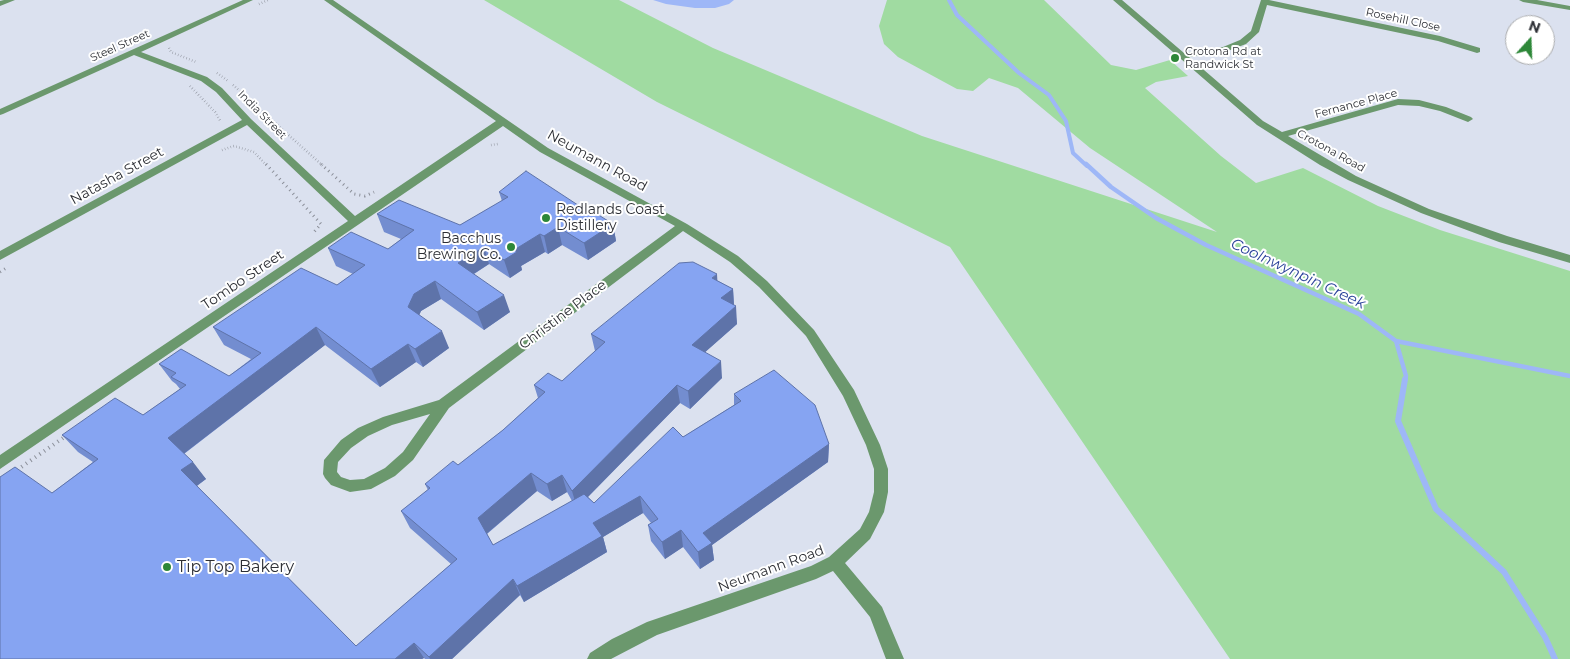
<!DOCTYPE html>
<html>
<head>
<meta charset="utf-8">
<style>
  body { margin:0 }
  #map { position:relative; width:1570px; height:659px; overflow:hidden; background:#dbe1ef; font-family:Montserrat,sans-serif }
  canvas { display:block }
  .north { position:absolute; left:1505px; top:15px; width:50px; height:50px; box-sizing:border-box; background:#fff; border:1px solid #abacae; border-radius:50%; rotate:20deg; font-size:14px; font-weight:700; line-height:20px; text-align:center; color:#2d2f35 }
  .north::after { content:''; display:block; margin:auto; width:18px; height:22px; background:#2d8738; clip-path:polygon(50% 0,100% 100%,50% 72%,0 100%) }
</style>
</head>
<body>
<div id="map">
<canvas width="1570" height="659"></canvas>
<div class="north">N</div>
</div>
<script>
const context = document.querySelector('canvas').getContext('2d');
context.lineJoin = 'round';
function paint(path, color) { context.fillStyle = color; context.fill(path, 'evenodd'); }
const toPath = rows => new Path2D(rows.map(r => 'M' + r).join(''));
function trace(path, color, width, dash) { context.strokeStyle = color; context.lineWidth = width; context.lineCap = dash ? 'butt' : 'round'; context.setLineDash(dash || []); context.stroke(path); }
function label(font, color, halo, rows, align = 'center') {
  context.font = font + ' Montserrat,sans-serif'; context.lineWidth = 4; context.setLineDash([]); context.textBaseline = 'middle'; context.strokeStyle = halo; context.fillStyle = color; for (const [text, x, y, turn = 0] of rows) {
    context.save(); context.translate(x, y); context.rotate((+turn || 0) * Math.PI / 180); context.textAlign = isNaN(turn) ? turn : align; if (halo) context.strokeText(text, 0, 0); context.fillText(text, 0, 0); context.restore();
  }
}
paint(toPath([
  [484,0,619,0,713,48,922,136,1217,232,1090,148,1018,88,989,78,973,91,957,89,898,57,884,44,879,26,887,0,1044,0,1111,65,1136,70,1170,60,1188,76,1156,82,1145,88,1221,156,1256,183,1303,168,1378,206,1440,230,1570,271,1570,659,1230,659,950,247,657,102]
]), '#a0dba1');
paint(toPath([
  [653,0,734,0,729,4,715,8,695,8,666,4]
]), '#9eb7f7');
trace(toPath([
  [949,0,957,15,1019,73,1049,95,1066,121,1073,153,1087,166]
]), '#9eb7f7', 4);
trace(toPath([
  [1086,164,1111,187,1156,218,1206,245,1359,314,1396,341,1406,376,1405,380],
  [1396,341,1570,376]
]), '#9eb7f7', 4.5);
trace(toPath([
  [1405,379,1398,421,1436,509,1504,572,1545,637,1555,659]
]), '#9eb7f7', 6);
trace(toPath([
  [259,4,268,0],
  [169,48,171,52,196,62],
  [217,73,228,81],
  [233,85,323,166],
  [190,86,215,112,221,122],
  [491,145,498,144],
  [222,150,234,146,254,152,267,166]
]), '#8b8f99', 2.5, [0.5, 2.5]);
trace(toPath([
  [266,164,321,224,313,233],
  [321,164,354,194,365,196,374,192],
  [0,272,8,267]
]), '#8b8f99', 3, [1, 4]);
trace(toPath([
  [17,470,63,438]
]), '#8b8f99', 4, [1, 4.5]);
paint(toPath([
  [4,0,15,0,0,6,0,1,4,0],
  [243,0,253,0,141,52,207,77,222,88,251,119,355,216,496,121,324,0,333,0,548,148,687,224,738,256,767,281,814,330,854,390,880,445,888,469,888,492,884,512,870,539,845,563,882,607,904,659,886,659,870,617,833,571,816,579,657,635,611,659,587,659,590,653,612,639,647,622,811,566,829,557,860,529,869,512,874,492,874,469,866,445,843,396,806,336,759,287,730,262,683,231,449,408,413,460,395,476,371,489,350,492,331,485,325,478,323,474,324,460,341,440,358,428,383,417,439,400,675,226,540,152,503,126,0,469,0,455,348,221,247,125,0,260,0,251,242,120,216,92,201,81,134,55,3,114,0,115,0,109,243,0],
  [430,414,403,452,385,468,364,479,350,480,341,477,337,472,338,462,351,448,368,436,392,425,430,414],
  [1113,0,1122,0,1184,53,1223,47,1240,40,1251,31,1261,0,1269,0,1440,36,1480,48,1480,52,1477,53,1438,41,1267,5,1259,32,1246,44,1225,52,1189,57,1263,121,1282,132,1398,99,1419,100,1446,107,1471,117,1473,119,1468,122,1440,111,1419,106,1398,105,1288,136,1356,176,1429,209,1507,236,1570,255,1570,263,1499,242,1421,213,1348,180,1320,165,1257,125,1113,0],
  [1519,0,1537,0,1570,6,1570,10,1523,2,1519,0]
]), '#6b986d');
paint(toPath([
  [499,192,587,211,613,224,616,241,588,260,562,245,548,254,545,252,521,266,522,270,510,278,489,264,474,274,510,312,484,330,441,299,421,311,419,315,449,348,423,367,416,362,380,387,325,345,184,454,206,479,197,486,356,646,451,564,410,528,401,511,428,490,425,484,458,465,503,430,538,398,534,385,562,381,595,351,591,334,718,281,733,289,734,305,737,324,705,352,722,378,690,409,680,403,588,497,594,503,683,437,734,405,734,394,829,444,828,462,712,545,714,560,700,569,683,547,665,559,651,541,648,525,651,523,643,513,603,537,607,552,524,602,520,595,452,659,425,659,424,658,422,659,0,659,52,493,93,462,78,452,62,435,143,415,180,389,176,384,172,381,159,364,229,376,251,359,224,345,213,327,337,285,353,274,336,266,328,248,388,249,401,239,384,232,377,214,460,225,502,201],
  [537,491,552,501,567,492,572,501,493,545,487,534]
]), '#738dd0');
paint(toPath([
  [613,224,616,241,588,260,584,243],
  [558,227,562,245,548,254,544,236],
  [540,234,545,252,521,266,522,270,510,278,504,260,514,250],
  [484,247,489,264,464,280,458,263],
  [717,274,718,292,712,278],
  [435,281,441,299,421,311,415,325,408,307,414,294],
  [733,289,734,306,721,298],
  [504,295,510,312,484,330,477,312],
  [736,306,737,324,694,362,692,345],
  [316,327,325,345,182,455,168,438],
  [442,331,449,348,423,367,415,349],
  [408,344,416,362,380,387,371,369],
  [721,361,722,378,690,409,688,391],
  [677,385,680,403,577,508,572,491],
  [829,444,828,462,712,545,714,560,700,569,698,552,703,533],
  [193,462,206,479,195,487,181,470],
  [531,473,537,491,485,535,478,518],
  [562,475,567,492,552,501,547,484],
  [640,496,643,513,603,537,607,552,524,602,517,586,593,523],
  [681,530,683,547,665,559,662,542],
  [513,579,520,595,452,659,430,659,429,657],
  [414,643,424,658,422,659,395,659]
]), '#5e73a9');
const building = toPath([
  [526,171,587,211,589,209,613,224,584,243,558,227,544,236,540,234,514,250,517,252,504,260,484,247,458,263,504,295,477,312,435,281,414,294,408,307,442,331,415,349,408,344,371,369,316,327,168,438,193,462,181,470,356,646,457,559,401,511,430,488,425,484,453,461,458,465,503,430,545,392,534,385,548,373,562,381,605,342,591,334,679,263,693,262,717,274,712,278,733,289,721,298,736,306,692,345,721,361,688,391,677,385,572,491,562,475,547,484,531,473,478,518,493,545,584,494,594,503,673,427,683,437,741,401,734,394,774,370,815,405,829,444,703,533,712,543,698,552,681,530,662,542,648,525,658,519,640,496,593,523,602,536,517,586,513,579,429,657,414,643,395,659,0,659,0,477,15,467,52,493,98,459,62,435,115,398,143,415,186,385,171,377,176,373,159,364,181,349,229,376,261,353,213,327,301,268,337,285,365,265,328,248,351,232,388,249,414,230,377,214,399,200,460,225,508,197,499,192,526,171]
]);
paint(building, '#86a4f2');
trace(building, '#5e73a9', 1);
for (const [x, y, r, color] of [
  [1175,58,5,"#2d8738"],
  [546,218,5,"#2d8738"],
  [511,247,5,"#2d8738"],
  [167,567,5,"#2d8738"]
]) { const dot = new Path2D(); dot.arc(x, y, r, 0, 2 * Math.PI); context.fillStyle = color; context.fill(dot); trace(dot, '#fff', 2); }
label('11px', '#2d2f35', '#fff', [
  ["Rosehill Close",1403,20,12],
  ["Steel Street",120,46,-24],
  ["Fernance Place",1356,104,-15],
  ["India Street",262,115,45],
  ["Crotona Road",1331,151,29]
]);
label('11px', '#2d2f35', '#fff', [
  ["Crotona Rd at",1185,52],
  ["Randwick St",1185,65]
], 'left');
label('14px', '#2d2f35', '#fff', [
  ["Neumann Road",597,161,29],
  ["Natasha Street",117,176,-29],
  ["Tombo Street",243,280,-34],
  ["Christine Place",563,315,-37],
  ["Neumann Road",771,569,-20]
]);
label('14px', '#2d2f35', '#fff', [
  ["Redlands Coast",556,210],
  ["Distillery",556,226],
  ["Bacchus",501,239,"right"],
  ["Brewing Co.",501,255,"right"]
], 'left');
label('italic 15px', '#29419a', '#fff', [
  ["Coolnwynpin Creek",1298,274,25]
]);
label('16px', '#2d2f35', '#fff', [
  ["Tip Top Bakery",177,567]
], 'left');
</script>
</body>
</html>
